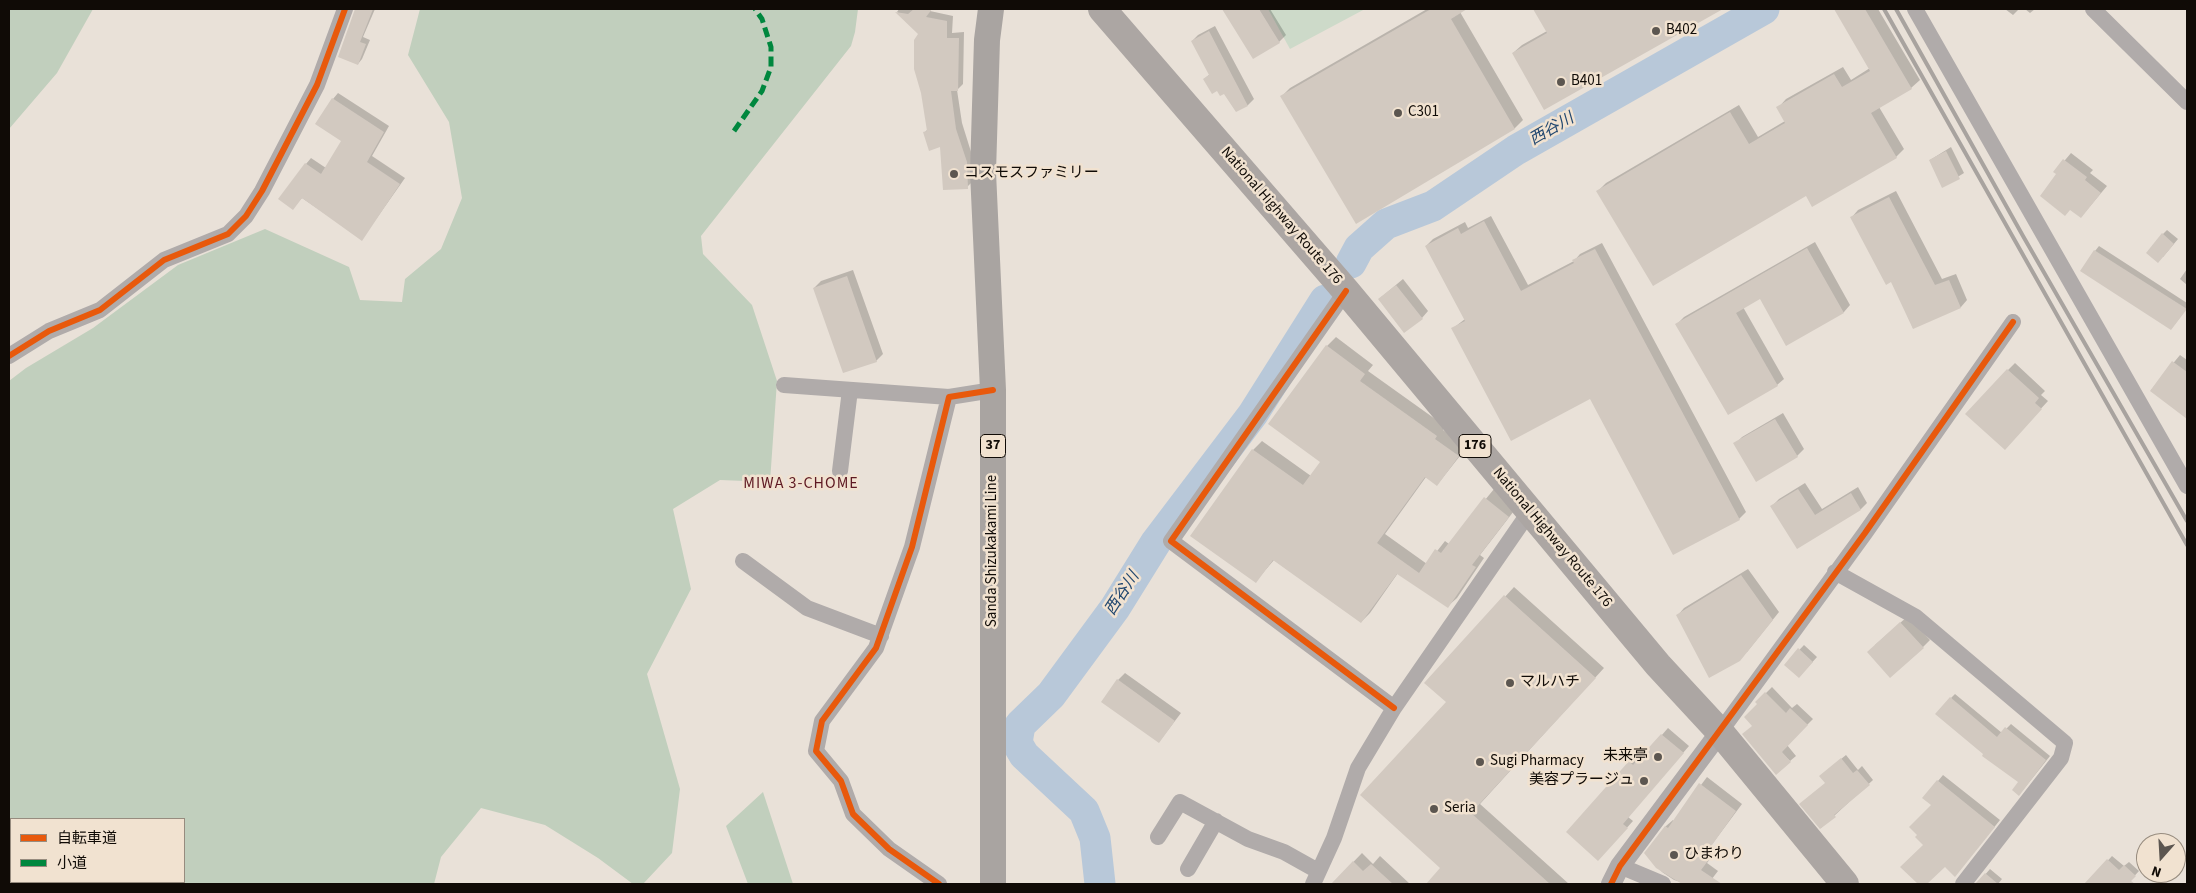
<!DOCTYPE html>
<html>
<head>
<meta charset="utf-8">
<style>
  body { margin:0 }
  #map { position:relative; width:2196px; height:893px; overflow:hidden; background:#e9e1d8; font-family:"Source Sans 3","Noto Sans JP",sans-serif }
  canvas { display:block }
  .frame { position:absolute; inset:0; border:10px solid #100b06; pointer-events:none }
  .legend { position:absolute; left:10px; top:818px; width:175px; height:65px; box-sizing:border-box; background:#f1e2d0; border:1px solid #978c7f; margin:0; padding:6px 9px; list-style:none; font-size:15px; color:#100b06 }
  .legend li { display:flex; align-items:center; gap:10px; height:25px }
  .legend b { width:25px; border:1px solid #978c7f }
  .north { position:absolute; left:2136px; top:833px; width:50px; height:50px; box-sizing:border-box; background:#f1e2d0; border:1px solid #978c7f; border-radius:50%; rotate:199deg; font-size:14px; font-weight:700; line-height:20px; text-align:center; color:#100b06 }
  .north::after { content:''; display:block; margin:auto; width:18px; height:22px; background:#5c5650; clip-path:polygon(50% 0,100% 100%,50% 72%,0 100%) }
</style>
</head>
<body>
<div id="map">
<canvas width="2196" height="893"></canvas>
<div class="frame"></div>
<ul class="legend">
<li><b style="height:6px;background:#e8590c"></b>自転車道</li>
<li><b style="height:6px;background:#00873e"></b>小道</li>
</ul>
<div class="north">N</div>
</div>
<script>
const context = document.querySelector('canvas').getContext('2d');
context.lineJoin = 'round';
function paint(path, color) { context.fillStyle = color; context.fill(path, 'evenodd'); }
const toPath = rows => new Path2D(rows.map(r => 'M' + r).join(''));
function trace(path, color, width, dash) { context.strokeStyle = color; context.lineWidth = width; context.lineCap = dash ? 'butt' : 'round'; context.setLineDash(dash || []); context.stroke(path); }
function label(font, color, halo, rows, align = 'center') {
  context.font = font + ' "Source Sans 3","Noto Sans JP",sans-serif'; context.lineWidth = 5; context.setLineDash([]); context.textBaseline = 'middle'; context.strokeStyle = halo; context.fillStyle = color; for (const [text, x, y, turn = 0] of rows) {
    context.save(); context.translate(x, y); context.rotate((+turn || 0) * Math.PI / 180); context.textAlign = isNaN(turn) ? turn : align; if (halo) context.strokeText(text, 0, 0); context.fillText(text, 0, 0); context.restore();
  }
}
paint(toPath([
  [1268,9,1365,9,1290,49]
]), '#cddac9');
paint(toPath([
  [9,9,93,9,57,73,9,129],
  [420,9,858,9,855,32,851,46,701,236,703,254,752,305,777,381,770,482,720,480,673,509,691,589,647,674,680,789,672,853,643,884,633,884,598,858,545,825,481,808,441,857,434,884,9,884,9,381,26,368,93,328,178,265,265,229,349,267,360,300,402,302,405,279,441,249,462,198,449,122,408,55],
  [11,819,184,819,184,882,11,882],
  [763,792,793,884,748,884,726,826]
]), '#c1cfbd');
paint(toPath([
  [356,9,375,9,363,37,370,40,362,59,358,64],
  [899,9,932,9,930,11,953,16,952,33,964,32,963,84,957,90,962,123,972,155,973,181,967,187,942,146,924,133,928,129,920,33,897,12],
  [1224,9,1270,9,1286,35,1279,42,1253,57],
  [1427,9,1465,9,1460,12,1523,120,1515,128,1356,222,1282,96,1290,88],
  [1535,9,1721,9,1544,108,1513,53,1522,45,1547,31],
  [1835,9,1878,9,1920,80,1911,88,1879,107,1904,149,1896,157,1806,194,1598,191,1606,183,1739,105,1758,137,1785,121,1778,108,1786,99,1843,67,1851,80,1870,68],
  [2005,9,2019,9,2013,15],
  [2025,9,2035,9,2030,13],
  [1215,26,1254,99,1248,105,1236,111,1224,93,1204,79,1210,74,1192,41,1198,35],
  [338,93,389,126,372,156,405,178,362,239,302,198,293,208,306,164,311,158,326,168,343,141,333,99],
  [1951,147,1964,173,1943,186,1930,160],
  [2071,153,2093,170,2090,173,2107,186,2081,217,2058,174,2055,172],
  [1896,191,1942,279,1956,274,1967,300,1961,307,1913,328,1892,281,1852,217,1858,210],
  [1491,216,1528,285,1574,261,1580,254,1602,243,1746,512,1739,519,1590,397,1452,329,1465,319,1426,246,1433,239,1465,222,1468,228],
  [2167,230,2178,239,2163,257,2163,234],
  [1815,242,1850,305,1844,312,1787,344,1760,297,1743,307,1784,379,1777,385,1677,324,1684,317],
  [2099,246,2187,303,2187,308,2171,329,2095,251],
  [2187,269,2187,285,2180,279],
  [853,270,883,354,876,361,814,288,821,281],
  [1403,279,1428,311,1422,318,1379,299],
  [1336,337,1373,365,1368,371,1445,426,1443,430,1467,447,1437,485,1426,477,1385,534,1427,564,1445,541,1449,544,1494,489,1517,507,1480,555,1484,558,1457,598,1448,606,1398,573,1370,613,1361,622,1274,560,1256,581,1192,535,1253,450,1262,441,1311,476,1322,461,1327,346],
  [2180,355,2187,360,2187,417,2151,390],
  [2015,363,2045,391,2041,395,2048,401,2011,441,2008,370],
  [1783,413,1804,449,1797,456,1757,480,1735,444,1742,437],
  [1805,483,1822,509,1858,487,1867,503,1861,509,1797,547,1772,506,1779,499],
  [1748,569,1779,612,1747,652,1678,615,1684,608],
  [1514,587,1604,668,1480,804,1569,884,1434,884,1430,881,1442,868,1448,702,1426,683],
  [1908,616,1930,640,1923,647,1875,645],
  [1804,645,1817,657,1799,677,1785,665],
  [1125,673,1181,713,1159,742,1118,680],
  [1772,687,1792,708,1797,704,1813,719,1787,745,1796,756,1790,761,1753,726,1758,704,1757,702],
  [1955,694,2002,733,2011,724,2050,756,2023,790,2020,781,1985,754,1951,698],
  [1668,728,1689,746,1628,817,1633,821,1604,853,1630,762,1636,756,1640,760],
  [1846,755,1858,770,1862,766,1873,780,1821,828,1826,783,1825,772],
  [1943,775,2000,820,1955,876,1945,865,1925,884,1919,884,1902,867,1924,845,1938,781],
  [1707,777,1742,804,1710,847,1716,851,1707,863,1718,871,1708,884,1687,884,1674,880,1662,872,1646,853,1666,826,1673,820,1674,821],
  [1362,853,1373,864,1380,856,1410,884,1332,884],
  [2112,856,2124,866,2129,862,2139,871,2127,884,2094,884,2090,880],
  [1990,869,2002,879,1998,884,1977,884]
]), '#0003');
trace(toPath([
  [1351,263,1359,248,1386,224,1433,206,1516,150,1764,9],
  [1100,884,1095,838,1084,811,1024,755,1017,743,1020,725,1051,695,1115,608,1156,542,1253,414,1325,300]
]), '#b8c8d9', 31);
paint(toPath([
  [355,9,373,9,360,42,366,44,358,65,338,57],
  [914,9,932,9,926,17,947,21,947,38,959,38,958,91,951,91,956,129,967,162,968,189,943,190,940,147,929,151,923,132,927,131,921,93,914,69,914,40,918,34,895,12,908,14],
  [1222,9,1259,9,1280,43,1253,59],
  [1431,9,1467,9,1451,19,1515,129,1356,224,1280,96],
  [1533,9,1723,9,1544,110,1512,53,1547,33],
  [1834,9,1865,9,1912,89,1871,113,1897,158,1812,207,1806,196,1653,286,1596,191,1730,112,1749,144,1785,123,1776,107,1834,74,1842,87,1870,71],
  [1209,31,1248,106,1236,112,1224,94,1220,96,1217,91,1212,94,1203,79,1209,75,1191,41],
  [332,98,384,132,367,162,400,184,362,241,302,198,293,210,278,199,305,163,321,174,341,141,315,124],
  [1946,151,1960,179,1942,188,1929,160],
  [2063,159,2087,177,2085,180,2101,193,2081,218,2070,210,2065,216,2040,196,2056,174,2053,172],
  [1889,197,1935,285,1949,280,1961,308,1913,329,1891,282,1886,285,1850,217],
  [1484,221,1521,291,1574,263,1572,260,1595,249,1740,520,1673,555,1590,399,1511,441,1451,328,1465,321,1425,246,1458,228,1461,234],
  [2162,233,2174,244,2158,263,2146,253],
  [1807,248,1844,313,1786,346,1760,299,1736,313,1778,386,1728,415,1675,324],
  [2094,250,2187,309,2171,330,2080,271],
  [847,276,877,362,843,373,813,288],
  [1396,285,1423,319,1404,333,1378,299],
  [1326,345,1365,374,1360,381,1437,436,1435,439,1459,456,1437,486,1425,477,1377,543,1419,573,1435,549,1441,553,1484,497,1509,517,1472,565,1476,567,1448,608,1397,574,1361,623,1273,560,1256,583,1190,536,1252,449,1303,485,1320,462,1268,424],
  [2172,361,2187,372,2187,419,2150,391],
  [2007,369,2039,398,2035,403,2042,409,2005,450,1965,414],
  [1775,419,1798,457,1756,482,1733,443],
  [1798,489,1815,515,1851,493,1861,510,1797,549,1770,506],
  [1741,575,1773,620,1740,661,1709,678,1676,615],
  [1504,595,1596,678,1471,813,1550,884,1426,884,1440,868,1360,795,1446,702,1424,683],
  [1900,622,1924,648,1890,678,1867,652],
  [1798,648,1813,662,1799,678,1784,665],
  [1117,679,1175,721,1159,743,1101,702],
  [1765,692,1786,713,1790,708,1808,725,1782,752,1791,762,1776,775,1742,734,1752,726,1744,717,1757,704,1755,702],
  [1950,697,1997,737,2005,727,2046,760,2019,796,2012,790,2018,782,1982,756,1983,754,1935,714],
  [1661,734,1684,753,1623,824,1628,828,1598,861,1566,832,1629,761,1633,765],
  [1841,758,1853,773,1857,770,1870,785,1834,815,1836,817,1820,829,1799,804,1825,783,1819,776],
  [1937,780,1995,827,1955,877,1945,867,1927,884,1918,884,1900,867,1923,845,1915,837,1917,835,1909,827,1931,805,1922,798],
  [1699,783,1736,811,1705,855,1710,858,1701,870,1722,884,1682,884,1656,868,1644,853,1665,826,1668,828],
  [2107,859,2119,870,2124,865,2136,876,2131,881,2135,884,2084,884],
  [1353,861,1363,871,1371,864,1393,884,1331,884],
  [1985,873,1998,884,1975,884]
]), '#d2c9c0');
trace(toPath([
  [1915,9,2187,486],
  [2093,9,2187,102],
  [1346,291,1171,541,1394,708],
  [9,356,49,331,100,310,164,260,228,234,246,216,262,191,317,85,345,9],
  [784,385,949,397],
  [840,471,850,390],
  [743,561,807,608,881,636],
  [1835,572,1916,617,2065,743,2061,758,1963,884],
  [1720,732,1865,533,2013,322],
  [1158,837,1180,802,1248,839,1284,852,1318,871],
  [1620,866,1663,884],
  [1188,869,1216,821],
  [939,884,889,849,853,814,841,781,816,751,822,721,876,648,912,547,949,397,993,390],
  [1313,884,1334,838,1358,768,1394,708,1530,511]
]), '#b0abaa', 16);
trace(toPath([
  [1611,884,1620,866,1720,732]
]), '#b0abaa', 20);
trace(toPath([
  [991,9,987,40,983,172,993,390,993,884]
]), '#a9a4a1', 26);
trace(toPath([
  [1102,9,1346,291,1658,665,1720,732,1845,884]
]), '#aca6a3', 28);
trace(toPath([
  [1884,9,2187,545],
  [1896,9,2023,236,2187,521]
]), '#a8a39f', 4);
trace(toPath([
  [734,131,762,91,771,67,771,47,762,19,755,9]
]), '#00873e', 5, [10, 5]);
trace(toPath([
  [1346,291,1171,541,1394,708],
  [9,356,49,331,100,310,164,260,228,234,246,216,262,191,317,85,345,9],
  [939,884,889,849,853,814,841,781,816,751,822,721,876,648,912,547,949,397,993,390],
  [1611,884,1620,866,1865,533,2013,322]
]), '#e8590c', 6);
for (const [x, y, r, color] of [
  [1656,31,5,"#5c5650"],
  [1561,82,5,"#5c5650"],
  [1398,113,5,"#5c5650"],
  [954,174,5,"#5c5650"],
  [1510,683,5,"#5c5650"],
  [1658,757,5,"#5c5650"],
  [1480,762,5,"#5c5650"],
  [1644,781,5,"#5c5650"],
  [1434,809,5,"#5c5650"],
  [1674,855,5,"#5c5650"]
]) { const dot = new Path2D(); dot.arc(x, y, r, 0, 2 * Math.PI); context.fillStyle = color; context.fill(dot); trace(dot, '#f1e2d0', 2); }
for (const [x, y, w] of [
  [993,446,25],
  [1475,446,32]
]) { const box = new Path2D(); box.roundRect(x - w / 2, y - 11.5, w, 23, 4); context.fillStyle = '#f1e2d0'; context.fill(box); trace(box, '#100b06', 1); }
label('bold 14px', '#100b06', null, [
  ["37",993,446],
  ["176",1475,446]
]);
label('15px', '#100b06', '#f1e2d0', [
  ["B402",1666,31],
  ["B401",1571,82],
  ["C301",1408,113],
  ["コスモスファミリー",964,174],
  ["マルハチ",1520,683],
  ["未来亭",1648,757,"right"],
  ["Sugi Pharmacy",1490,762],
  ["美容プラージュ",1634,781,"right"],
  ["Seria",1444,809],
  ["ひまわり",1684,855]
], 'left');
label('15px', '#100b06', '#f1e2d0', [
  ["National Highway Route 176",1281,216,49],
  ["National Highway Route 176",1552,538,50],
  ["Sanda Shizukakami Line",993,551,-90]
]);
label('italic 16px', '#224870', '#f1e2d0', [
  ["西谷川",1552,130,-30],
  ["西谷川",1123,594,-57]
]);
context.letterSpacing = '1px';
label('16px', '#5e1922', '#f1e2d0', [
  ["MIWA 3-CHOME",801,484]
]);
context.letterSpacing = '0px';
</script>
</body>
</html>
